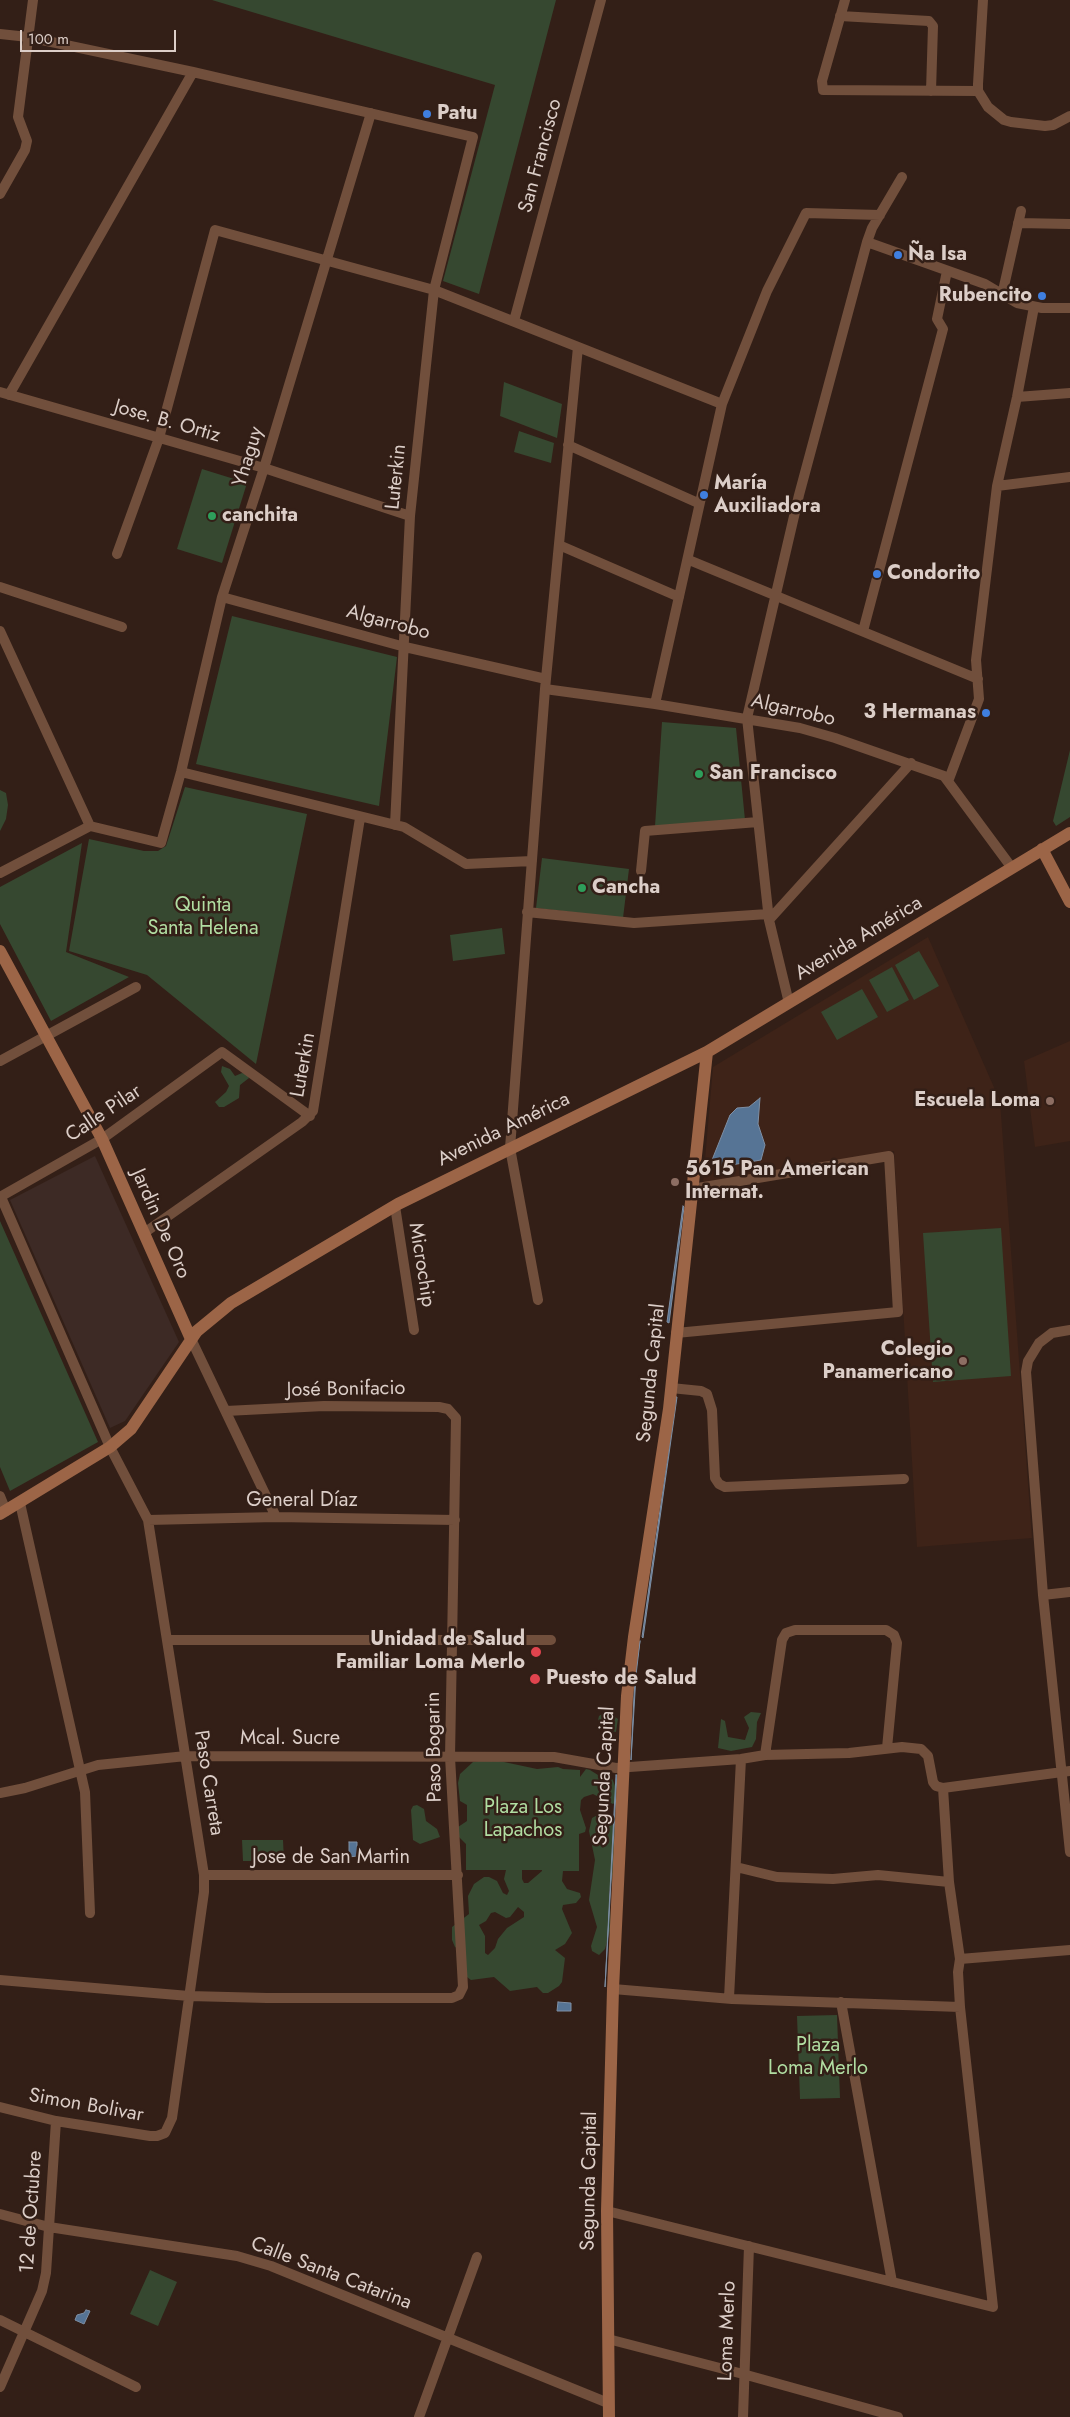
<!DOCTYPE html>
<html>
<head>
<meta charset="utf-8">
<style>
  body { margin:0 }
  #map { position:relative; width:1070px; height:2417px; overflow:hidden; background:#331f17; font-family:Jost,sans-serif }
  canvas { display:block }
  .scale { position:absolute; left:20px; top:30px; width:156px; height:22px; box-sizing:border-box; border:2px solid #dccec8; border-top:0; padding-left:6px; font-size:15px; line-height:18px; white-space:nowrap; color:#dccec8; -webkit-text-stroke:4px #331f17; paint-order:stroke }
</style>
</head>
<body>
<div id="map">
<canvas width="1070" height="2417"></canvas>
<div class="scale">100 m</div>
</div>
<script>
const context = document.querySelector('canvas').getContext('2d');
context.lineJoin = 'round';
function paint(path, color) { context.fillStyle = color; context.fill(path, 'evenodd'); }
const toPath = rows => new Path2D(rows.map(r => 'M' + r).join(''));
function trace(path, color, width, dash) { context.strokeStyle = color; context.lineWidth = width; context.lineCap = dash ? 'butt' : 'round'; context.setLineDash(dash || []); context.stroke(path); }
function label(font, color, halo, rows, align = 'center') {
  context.font = font + ' Jost,sans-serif'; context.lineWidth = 5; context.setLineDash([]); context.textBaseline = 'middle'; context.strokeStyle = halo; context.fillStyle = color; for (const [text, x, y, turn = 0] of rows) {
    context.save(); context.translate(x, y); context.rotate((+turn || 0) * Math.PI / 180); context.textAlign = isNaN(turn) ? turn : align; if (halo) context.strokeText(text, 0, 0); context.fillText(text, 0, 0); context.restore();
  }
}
paint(toPath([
  [928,937,1000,1101,1032,1538,917,1547,894,1151,703,1183,713,1067],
  [1070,1041,1070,1141,1035,1147,1024,1061]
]), '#3e2318');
paint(toPath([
  [95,1156,179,1342,125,1421,110,1428,10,1200]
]), '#3d2a25');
paint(toPath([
  [212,0,556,0,479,294,443,281,495,85],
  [504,382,562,404,557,438,500,416],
  [519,431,554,443,551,463,514,452],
  [202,469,247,483,222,563,177,549],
  [232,616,397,657,379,806,196,764],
  [662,722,736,728,745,820,655,826],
  [1070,750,1070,817,1056,826,1053,821],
  [185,787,307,814,256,1064,147,975,69,951,89,839,144,851,158,851,166,846],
  [0,790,6,793,8,805,6,819,0,831],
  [82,843,66,952,129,977,51,1021,0,924,0,887],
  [542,858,629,869,623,918,536,908],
  [502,928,505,954,453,961,450,935],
  [919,951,939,986,914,1000,895,965],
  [892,967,909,1000,887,1012,869,980],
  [862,989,878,1017,837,1040,821,1012],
  [222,1066,230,1069,235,1076,242,1073,247,1074,249,1078,240,1085,239,1098,224,1107,219,1107,215,1102,226,1092,229,1086,221,1072],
  [0,1221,98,1442,10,1491,0,1467],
  [1001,1228,1011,1376,933,1382,923,1233],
  [751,1712,761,1713,757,1722,756,1739,752,1747,731,1751,718,1748,721,1719,725,1721,728,1737,745,1740,749,1728,744,1717],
  [602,1714,611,1714,618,1719,616,1732,601,1728,598,1720,599,1716],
  [490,1759,537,1769,558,1767,563,1769,580,1770,580,1777,586,1769,590,1770,598,1775,611,1776,616,1788,617,1801,613,1804,593,1794,584,1797,581,1800,580,1810,586,1828,585,1832,579,1834,579,1871,563,1871,562,1881,567,1889,580,1893,581,1897,576,1903,563,1905,562,1909,572,1933,565,1944,555,1950,565,1958,562,1982,559,1986,548,1993,543,1993,537,1987,510,1991,494,1977,471,1980,467,1977,464,1951,455,1947,452,1940,452,1927,469,1914,468,1896,474,1884,484,1877,489,1877,497,1881,503,1893,507,1895,509,1891,504,1879,506,1870,466,1870,466,1844,459,1837,458,1827,467,1821,467,1805,460,1801,458,1783,460,1774,473,1762],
  [522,1870,542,1870,542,1871,528,1883,524,1883,522,1879],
  [518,1907,524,1912,524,1917,507,1928,498,1939,495,1948,488,1955,485,1953,485,1936,479,1925,486,1921,491,1913,495,1912,506,1918,510,1917],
  [417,1805,424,1809,426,1821,437,1829,440,1837,420,1844,413,1840,411,1810,413,1806],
  [603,1812,615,1817,616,1860,609,1893,611,1927,605,1949,599,1955,592,1951,591,1946,597,1927,589,1900,595,1860,589,1831,592,1818],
  [242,1840,283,1840,284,1861,243,1861],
  [837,2015,840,2098,800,2099,797,2016],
  [150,2270,177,2282,158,2326,130,2314]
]), '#364830');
const water = toPath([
  [760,1098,758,1124,765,1145,761,1160,725,1166,715,1165,712,1160,730,1115,737,1108,749,1107,760,1098],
  [683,1206,684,1207,669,1323,667,1322,683,1206],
  [676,1397,677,1397,643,1638,642,1637,676,1397],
  [640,1641,636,1675,631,1760,635,1674,640,1641],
  [616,1775,617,1775,605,1987,616,1775],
  [349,1842,357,1842,357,1856,349,1857,349,1842],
  [558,2002,571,2003,571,2011,557,2011,558,2002],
  [86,2310,90,2311,84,2324,75,2320,77,2315,84,2313,86,2310]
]);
paint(water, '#567495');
trace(water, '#7e8fa4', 1);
trace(toPath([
  [845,0,822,81,823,90,978,91],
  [983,0,978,84,978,91,988,107,1004,120,1011,122,1045,126,1053,125,1070,116],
  [840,16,929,21,933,26,931,91],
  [0,34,28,37,193,72,473,137,434,290,410,516,395,825],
  [0,194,25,150,27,141,18,117,33,0],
  [1018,223,1070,224],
  [867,242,985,284,1017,303,1042,308,1070,308],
  [1002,295,1021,211],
  [514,321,601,0],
  [0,392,264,468,410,516],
  [9,395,193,72],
  [1017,397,1070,393],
  [568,445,698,503],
  [997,486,1070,477],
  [559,545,679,597],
  [117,554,159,438,215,230,434,290,722,404],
  [689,560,978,679],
  [0,587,122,627],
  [222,597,405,647,546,679],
  [0,631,90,826],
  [863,631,943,329,937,319,947,271],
  [545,689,655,704,800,728,835,738,944,776,1012,868],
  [655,704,722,404,767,291,806,213,880,215],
  [181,772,404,827,466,864,532,861],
  [949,779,979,699,976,660,997,486,1017,397,1034,307],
  [641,871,645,831,758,822],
  [0,873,90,826,161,843,181,772,222,597,264,468,371,113],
  [527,912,634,923,768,914],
  [769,920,911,763],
  [789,1003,769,920,747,718,799,495,867,242,872,228,902,177],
  [0,1061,136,987],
  [0,1197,102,1139,222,1052,310,1116],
  [395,1206,414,1330],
  [144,1233,302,1122,313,1111,360,818],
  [538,1300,510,1148,545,689,578,347],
  [1070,1330,1052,1333,1039,1343,1028,1361,1026,1372,1043,1595,1070,1852],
  [676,1333,898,1312,889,1156,692,1189],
  [191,1339,276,1517],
  [671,1388,701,1391,707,1394,712,1410,715,1478,719,1484,725,1487,904,1479],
  [0,1496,6,1511],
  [20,1503,85,1792,90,1913],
  [148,1520,276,1517,455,1520],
  [1043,1595,1070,1592],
  [168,1640,551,1640],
  [765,1755,782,1640,786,1633,795,1630,886,1630,894,1635,897,1643,887,1748],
  [0,1793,25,1788,98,1765,186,1756,554,1757,616,1768,741,1759,765,1755,849,1753,902,1747,921,1749,928,1756,933,1782,936,1786,943,1788,1070,1771],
  [736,1867,777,1877,833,1879,878,1875,949,1882],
  [204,1875,458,1875],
  [960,1959,1070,1950],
  [0,1980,189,1996,267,1998,452,1998,459,1995,463,1987,450,1757,456,1418,448,1409,439,1407,324,1406,226,1411],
  [613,1989,732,1999,960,2007],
  [729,1998,741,1759],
  [841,2002,892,2282],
  [0,2107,56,2121,150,2136,157,2136,165,2133,172,2118,204,1892,204,1875,148,1520,110,1447,1,1197],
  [607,2211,993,2307,960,2007,958,1972,960,1959,949,1882,943,1788],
  [0,2214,49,2227,237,2256,271,2266,608,2403],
  [0,2320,136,2387],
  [608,2339,743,2374,898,2417],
  [0,2387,42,2291,46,2273,56,2121],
  [419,2417,477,2257],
  [743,2417,749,2246]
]), '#714f3c', 10);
trace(toPath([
  [1042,849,1070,902],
  [0,951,102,1139,191,1339],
  [0,1514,110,1447,131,1429,197,1331,231,1303,398,1204,707,1052,1070,833],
  [609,2417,607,2211,613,1989,627,1696,634,1637,669,1409,707,1052]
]), '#9c6547', 12);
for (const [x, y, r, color] of [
  [427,114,5,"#3f7fe0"],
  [898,255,5,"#3f7fe0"],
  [1042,296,5,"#3f7fe0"],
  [704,495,5,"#3f7fe0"],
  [212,516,5,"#2e9e5b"],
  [877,574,5,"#3f7fe0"],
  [986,713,5,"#3f7fe0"],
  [699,774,5,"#2e9e5b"],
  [582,888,5,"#2e9e5b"],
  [1050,1101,5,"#8d6e63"],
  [675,1182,5,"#8d6e63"],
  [963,1361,5,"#8d6e63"],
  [536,1652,6,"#e0444e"],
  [535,1679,6,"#e0444e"]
]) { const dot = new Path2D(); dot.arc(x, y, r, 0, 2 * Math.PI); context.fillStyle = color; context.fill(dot); trace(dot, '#331f17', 2); }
label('bold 20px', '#dccec8', '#331f17', [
  ["Patu",437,114],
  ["Ña Isa",908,255],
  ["Rubencito",1032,296,"right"],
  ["María",714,484],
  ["Auxiliadora",714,507],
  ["canchita",222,516],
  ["Condorito",887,574],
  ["3 Hermanas",976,713,"right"],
  ["San Francisco",709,774],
  ["Cancha",592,888],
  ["Escuela Loma",1040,1101,"right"],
  ["5615 Pan American",685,1170],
  ["Internat.",685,1193],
  ["Colegio",953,1350,"right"],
  ["Panamericano",953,1373,"right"],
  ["Unidad de Salud",525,1640,"right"],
  ["Familiar Loma Merlo",525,1663,"right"],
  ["Puesto de Salud",546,1679]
], 'left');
label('20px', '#dccec8', '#331f17', [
  ["San Francisco",541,156,-75],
  ["Jose. B. Ortiz",167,422,16],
  ["Yhaguy",249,457,-73],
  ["Luterkin",397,477,-84],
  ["Algarrobo",388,623,15],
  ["Algarrobo",793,711,13],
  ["Avenida América",859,939,-31],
  ["Luterkin",304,1065,-80],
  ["Calle Pilar",104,1114,-34],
  ["Avenida América",504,1130,-26],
  ["Jardin De Oro",160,1224,66],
  ["Microchip",421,1265,81],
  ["Segunda Capital",652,1373,-84],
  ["José Bonifacio",346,1390,-1],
  ["General Díaz",302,1501],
  ["Mcal. Sucre",290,1739],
  ["Paso Bogarin",435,1747,-91],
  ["Segunda Capital",605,1776,-87],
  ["Paso Carreta",208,1783,81],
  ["Jose de San Martin",331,1858],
  ["Simon Bolivar",86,2106,10],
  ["Segunda Capital",590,2181,-89],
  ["12 de Octubre",32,2212,-86],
  ["Calle Santa Catarina",331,2274,21],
  ["Loma Merlo",728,2331,-88]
]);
label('20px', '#b1dea2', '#331f17', [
  ["Quinta",203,906],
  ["Santa Helena",203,929],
  ["Plaza Los",523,1808],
  ["Lapachos",523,1831],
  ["Plaza",818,2046],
  ["Loma Merlo",818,2069]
]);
</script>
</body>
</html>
